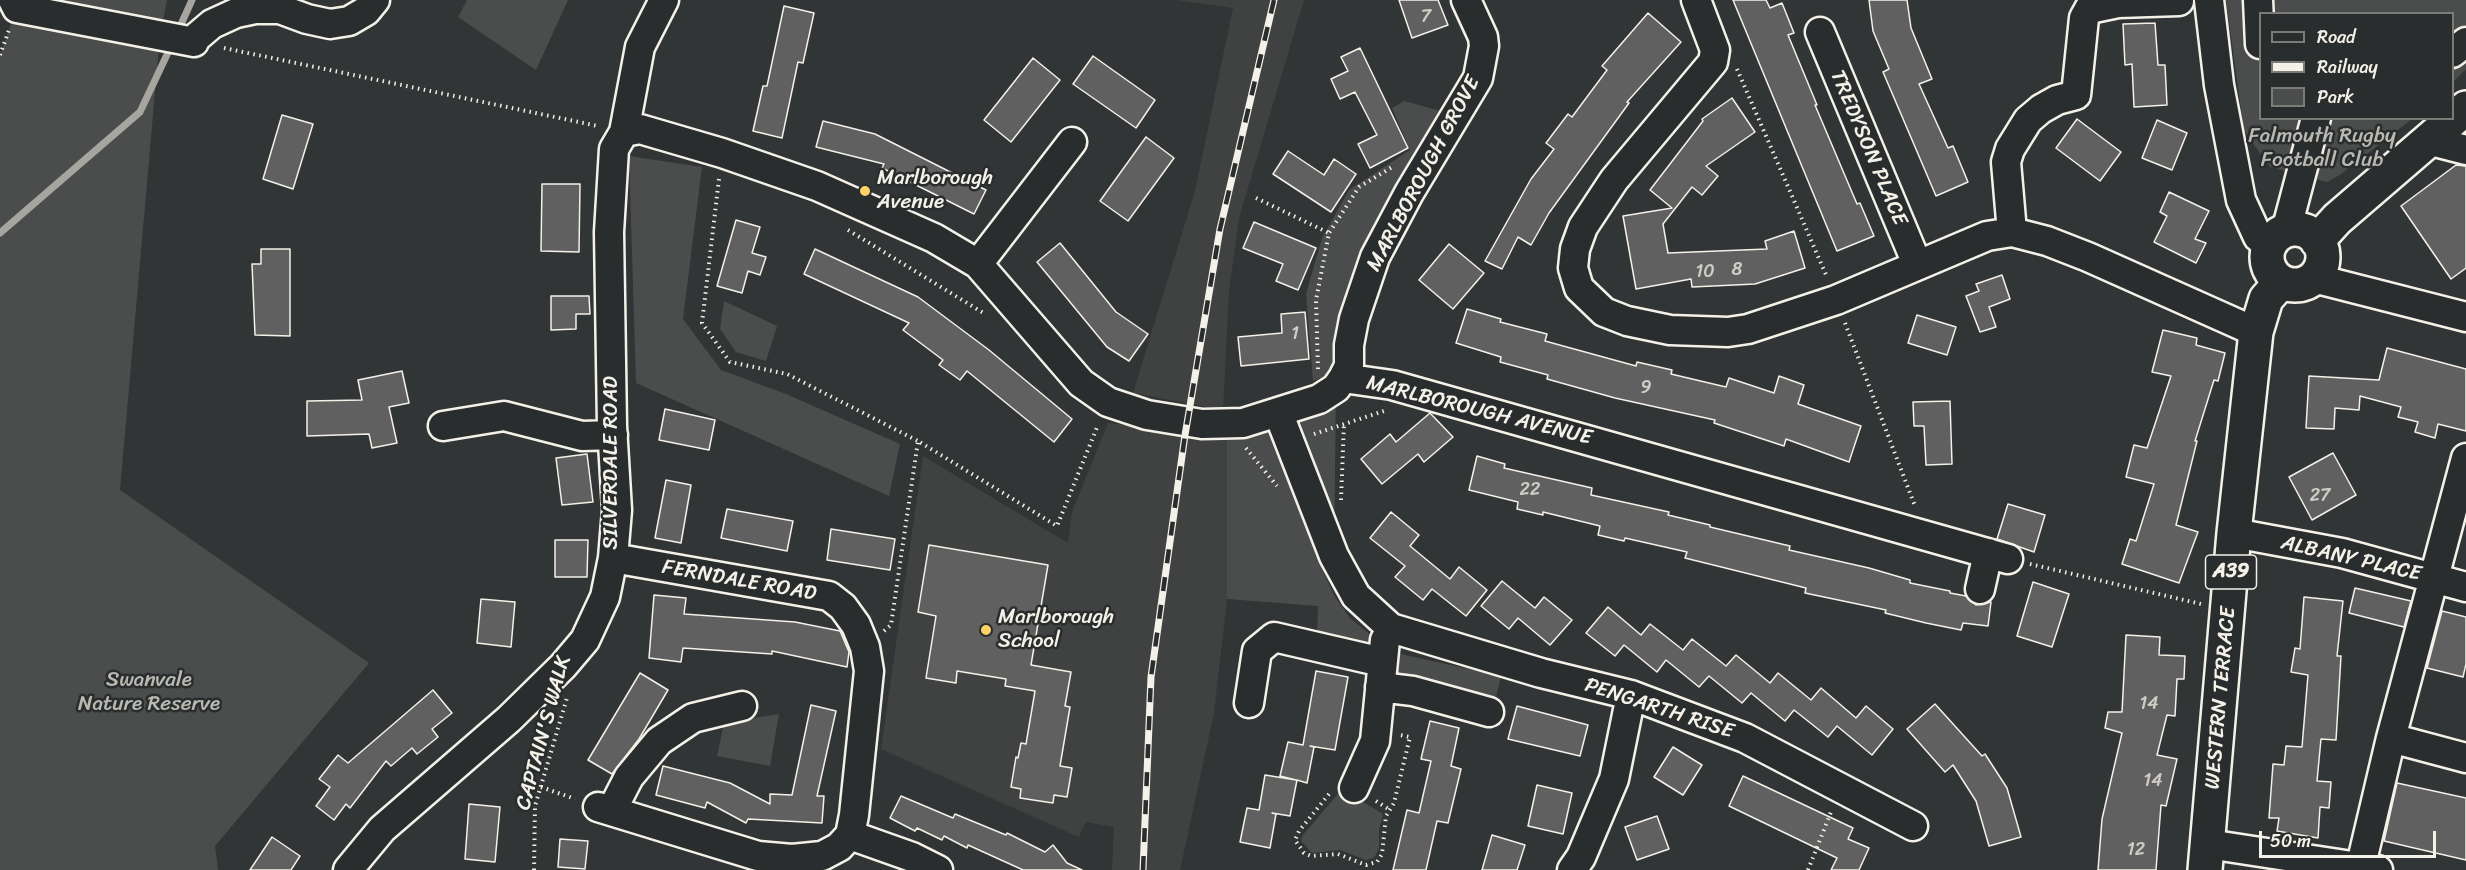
<!DOCTYPE html>
<html>
<head>
<meta charset="utf-8">
<style>
  body { margin:0 }
  #map { position:relative; width:2466px; height:870px; overflow:hidden; background:#323535; font-family:Sriracha,sans-serif }
  canvas { display:block }
  .legend { position:absolute; left:2259px; top:12px; width:195px; height:108px; box-sizing:border-box; background:#2a2d2e; border:2px solid #7b7b78; margin:0; padding:8px 10px; list-style:none; font-size:18px; color:#f4f1e8 }
  .legend li { display:flex; align-items:center; gap:12px; height:30px }
  .legend b { width:30px; border:2px solid #7b7b78 }
  .scale { position:absolute; left:2259px; top:831px; width:177px; height:27px; box-sizing:border-box; border:3px solid #f4f1e8; border-top:0; padding-left:8px; font-size:18px; line-height:21px; white-space:nowrap; color:#f4f1e8; -webkit-text-stroke:4px #2a2d2e; paint-order:stroke }
</style>
</head>
<body>
<div id="map">
<canvas width="2466" height="870"></canvas>
<ul class="legend">
<li><b style="height:8px;background:#2a2d2e"></b>Road</li>
<li><b style="height:8px;background:#f4f1e8"></b>Railway</li>
<li><b style="height:16px;background:#4b4d4c"></b>Park</li>
</ul>
<div class="scale">50 m</div>
</div>
<script>
const context = document.querySelector('canvas').getContext('2d');
context.lineJoin = 'round';
function paint(path, color) { context.fillStyle = color; context.fill(path, 'evenodd'); }
const toPath = rows => new Path2D(rows.map(r => 'M' + r).join(''));
function trace(path, color, width, dash) { context.strokeStyle = color; context.lineWidth = width; context.lineCap = dash ? 'butt' : 'round'; context.setLineDash(dash || []); context.stroke(path); }
function label(font, color, halo, rows, align = 'center') {
  context.font = font + ' Sriracha,sans-serif'; context.lineWidth = 5; context.setLineDash([]); context.textBaseline = 'middle'; context.strokeStyle = halo; context.fillStyle = color; for (const [text, x, y, turn = 0] of rows) {
    context.save(); context.translate(x, y); context.rotate((+turn || 0) * Math.PI / 180); context.textAlign = isNaN(turn) ? turn : align; if (halo) context.strokeText(text, 0, 0); context.fillText(text, 0, 0); context.restore();
  }
}
paint(toPath([
  [1177,0,1304,0,1239,218,1229,292,1223,410,1133,393,1195,191,1233,8],
  [1108,423,1229,439,1227,599,1214,713,1180,870,1112,870,1114,827,1086,822,1079,837,881,749,923,456,1068,543,1072,512]
]), '#404242');
paint(toPath([
  [13,0,167,0,160,35,120,490,369,663,215,846,218,870,0,870,0,55,17,8],
  [467,0,568,0,536,70,458,17],
  [2226,0,2466,0,2466,69,2453,82,2452,14,2260,14,2260,118,2412,119,2340,175,2327,182,2270,167,2244,131],
  [1404,101,1441,111,1443,117,1350,288,1336,324,1331,373,1313,381,1306,294,1322,238,1349,190,1410,150,1392,108],
  [629,156,702,167,683,319,721,370,786,394,900,444,889,496,636,383],
  [724,301,777,326,766,361,736,352,720,329],
  [1336,388,1334,556,1318,561,1335,597,1350,618,1373,637,1367,645,1317,641,1318,606,1227,599,1227,423],
  [1396,653,1501,676,1495,701,1392,679],
  [779,714,770,766,717,756,724,723],
  [1342,789,1383,814,1379,830,1379,848,1374,858,1366,860,1340,850,1312,853,1301,841,1303,835]
]), '#4b4d4c');
trace(toPath([
  [178,31,192,0],
  [0,233,140,112,172,44]
]), '#a6a5a0', 7);
const building = toPath([
  [1399,0,1438,0,1448,25,1412,38,1399,0],
  [1733,0,1766,0,1770,8,1782,3,1794,33,1788,35,1817,105,1815,105,1857,204,1860,203,1874,236,1837,251,1733,0],
  [1869,0,1907,0,1911,28,1932,79,1919,84,1948,148,1953,146,1968,182,1936,196,1883,72,1889,69,1873,31,1869,0],
  [784,6,814,13,803,63,798,62,782,138,753,131,763,86,767,86,784,6],
  [1648,13,1681,42,1627,102,1629,103,1549,213,1531,245,1518,237,1502,269,1485,261,1531,179,1554,149,1546,143,1568,114,1572,117,1607,70,1602,66,1648,13],
  [2155,23,2158,65,2165,65,2167,105,2134,107,2132,64,2125,65,2123,24,2155,23],
  [1360,48,1408,148,1370,168,1358,144,1377,135,1355,92,1340,99,1331,79,1348,71,1341,57,1360,48],
  [1093,56,1155,100,1136,128,1073,84,1093,56],
  [1033,58,1060,80,1011,142,984,120,1033,58],
  [1732,98,1755,132,1706,166,1718,176,1702,195,1692,187,1663,224,1668,253,1767,249,1765,241,1794,231,1805,268,1755,284,1692,287,1691,279,1636,289,1623,216,1672,208,1650,190,1703,121,1702,119,1732,98],
  [282,115,313,124,293,189,263,179,282,115],
  [2077,119,2121,152,2100,181,2056,148,2077,119],
  [2157,120,2187,133,2172,170,2142,158,2157,120],
  [823,121,875,134,986,190,974,214,882,168,884,164,816,147,823,121],
  [1146,137,1174,158,1128,221,1100,201,1146,137],
  [1288,151,1324,175,1334,159,1356,174,1331,212,1273,174,1288,151],
  [2456,165,2466,166,2466,268,2451,279,2401,206,2456,165],
  [542,184,580,184,579,252,541,251,542,184],
  [2169,192,2209,211,2195,239,2206,243,2196,263,2154,242,2167,216,2160,212,2169,192],
  [736,220,760,227,752,253,766,257,760,275,748,271,742,293,717,286,736,220],
  [1254,222,1316,248,1298,290,1276,281,1283,264,1243,248,1254,222],
  [1060,243,1116,312,1148,334,1129,361,1107,347,1037,262,1060,243],
  [1449,244,1484,273,1453,309,1419,280,1449,244],
  [261,249,290,249,290,336,255,335,252,264,261,264,261,249],
  [815,249,918,297,989,350,1072,419,1054,442,967,371,960,380,939,365,943,360,903,330,909,323,804,274,815,249],
  [2002,275,2010,299,1989,307,1996,327,1980,332,1966,296,1979,291,1976,284,2002,275],
  [551,296,589,296,590,314,576,314,576,329,551,330,551,296],
  [1467,309,1501,319,1500,322,1547,334,1545,341,1636,366,1637,362,1672,370,1671,374,1726,387,1729,378,1774,393,1779,376,1804,385,1798,404,1861,426,1849,462,1786,439,1784,446,1714,423,1715,420,1615,398,1547,379,1548,375,1500,362,1501,357,1456,343,1467,309],
  [1305,312,1309,359,1241,366,1238,337,1282,333,1281,314,1305,312],
  [1917,315,1956,327,1947,355,1908,343,1917,315],
  [2163,330,2197,338,2196,345,2225,353,2218,381,2214,380,2195,441,2197,441,2176,525,2198,532,2179,583,2122,564,2130,539,2136,541,2154,484,2126,477,2134,445,2147,448,2171,376,2152,372,2163,330],
  [2387,348,2466,369,2466,431,2438,424,2435,438,2415,432,2418,422,2398,417,2401,407,2360,396,2359,410,2335,408,2334,429,2306,428,2309,376,2379,380,2387,348],
  [402,371,409,403,389,407,397,443,372,448,369,434,307,436,307,401,362,400,358,380,402,371],
  [1950,401,1952,464,1926,465,1924,426,1914,426,1913,402,1950,401],
  [665,409,715,420,709,450,659,440,665,409],
  [1430,413,1453,437,1424,462,1418,454,1382,484,1361,459,1390,434,1396,442,1430,413],
  [2333,453,2356,495,2312,520,2289,477,2333,453],
  [587,454,593,502,562,505,556,458,587,454],
  [1477,456,1505,464,1504,468,1592,488,1591,495,1669,512,1668,515,1710,525,1710,527,1790,546,1789,550,1869,568,1910,580,1910,583,1950,591,1950,593,1966,596,1976,605,1991,602,1988,626,1963,623,1961,630,1926,623,1885,613,1886,610,1805,593,1806,588,1685,558,1687,552,1625,538,1624,541,1598,535,1600,526,1543,512,1543,515,1517,509,1518,502,1469,490,1477,456],
  [666,480,691,485,681,543,655,538,666,480],
  [2008,504,2045,515,2034,552,1997,539,2008,504],
  [727,509,793,521,787,551,721,538,727,509],
  [1391,512,1419,535,1410,546,1450,579,1459,567,1487,590,1466,616,1432,589,1423,600,1395,577,1405,566,1370,538,1391,512],
  [831,529,895,539,890,570,827,560,831,529],
  [555,540,588,540,587,577,555,577,555,540],
  [929,545,1048,565,1031,665,1071,672,1065,706,1070,707,1060,766,1072,768,1067,797,1054,795,1053,803,1020,798,1021,789,1011,787,1016,757,1018,758,1021,743,1026,744,1035,691,1005,686,1006,679,957,671,956,683,926,678,936,616,918,612,929,545],
  [1502,581,1535,608,1544,597,1572,620,1550,645,1518,618,1509,629,1481,606,1502,581],
  [2033,582,2069,594,2052,647,2017,636,2033,582],
  [2355,588,2411,601,2404,627,2349,613,2355,588],
  [654,595,686,598,684,614,795,622,840,631,849,652,847,667,772,651,772,654,683,648,681,662,649,658,654,595],
  [2304,597,2343,601,2337,656,2341,656,2336,740,2321,739,2317,781,2331,782,2329,808,2320,807,2318,838,2277,831,2279,818,2269,818,2273,764,2284,765,2286,746,2302,747,2308,675,2291,672,2295,648,2300,649,2304,597],
  [481,599,515,602,511,647,477,643,481,599],
  [1608,607,1641,635,1650,624,1683,650,1692,639,1726,666,1736,655,1770,683,1778,673,1811,700,1821,688,1856,718,1866,706,1893,729,1872,755,1837,726,1828,737,1794,710,1785,721,1751,693,1742,703,1709,676,1699,687,1666,660,1657,672,1624,645,1615,656,1586,633,1608,607],
  [2442,611,2466,617,2466,664,2463,677,2427,668,2442,611],
  [2126,635,2160,637,2159,655,2185,656,2184,679,2177,679,2175,716,2167,715,2157,755,2177,759,2166,806,2161,805,2156,870,2098,870,2102,819,2122,733,2105,728,2108,712,2122,712,2126,635],
  [1316,671,1348,677,1335,750,1310,746,1314,747,1307,783,1297,780,1290,816,1272,813,1276,814,1270,848,1240,842,1247,808,1259,810,1265,775,1296,780,1280,776,1288,742,1303,745,1316,671],
  [640,673,668,690,639,739,612,774,588,760,640,673],
  [433,690,452,713,432,729,438,737,417,754,412,748,391,766,386,761,350,808,346,804,334,820,316,806,330,787,319,779,338,755,348,763,433,690],
  [1935,704,1982,756,1985,754,2007,788,2021,837,1989,846,1976,801,1953,765,1945,772,1907,729,1935,704],
  [811,705,836,711,817,796,824,796,822,823,748,819,746,823,707,802,705,808,656,795,663,766,730,783,770,804,770,794,792,795,811,705],
  [1517,706,1588,725,1580,756,1508,739,1517,706],
  [1430,721,1459,728,1451,766,1461,769,1448,823,1437,821,1426,870,1393,870,1407,810,1419,813,1431,761,1421,759,1430,721],
  [1673,747,1702,765,1683,795,1654,777,1673,747],
  [1743,776,1853,828,1848,839,1869,848,1859,870,1831,870,1837,858,1729,806,1743,776],
  [2397,783,2466,798,2466,860,2384,841,2397,783],
  [1537,785,1572,793,1563,834,1528,826,1537,785],
  [901,796,953,818,955,814,1006,835,1007,833,1045,852,1053,845,1067,863,1082,870,1023,870,968,845,967,848,944,836,942,840,917,828,915,831,890,818,901,796],
  [469,804,500,807,495,862,465,859,469,804],
  [1657,816,1669,849,1637,860,1625,827,1657,816],
  [1492,835,1525,845,1517,870,1482,870,1492,835],
  [272,837,300,856,291,870,250,870,272,837],
  [560,839,588,841,585,869,558,867,560,839]
]);
paint(building, '#5f605f');
trace(building, '#f4f1e8', 1.5);
const minor = toPath([
  [13,0,17,8,194,42],
  [1696,0,1715,50,1713,62,1614,180,1583,227,1575,249,1573,268,1579,288,1604,312,1627,321,1670,330,1728,332,1748,329,1836,300,1987,236,2012,232,2047,241,2088,257,2256,332],
  [2209,0,2219,85,2241,200,2258,237,2269,245],
  [2258,0,2260,44],
  [1820,32,1917,264],
  [192,41,212,24,236,13,255,9,280,9,307,19,330,24,349,21,366,11,375,0],
  [2452,53,2466,42],
  [624,132,640,129,722,153,817,186,934,238,978,264,1081,383,1108,402,1147,415,1202,424,1243,423,1319,399,1336,388,1343,378,1392,385,2008,559],
  [2431,141,2466,150],
  [2286,231,2316,118],
  [2012,232,2006,162,2010,149,2028,120,2041,109,2057,100,2076,95,2084,18,2089,9,2118,3,2179,1],
  [978,264,1072,142],
  [2316,275,2325,281,2466,317],
  [1343,378,1349,366,1349,345,1354,319,1375,257,1409,193,1478,78,1484,46,1483,37,1466,0],
  [1278,412,1334,556,1356,596,1391,628,1541,673,1631,695,1745,738,1913,826],
  [443,426,504,416,582,436,613,435],
  [2234,533,2342,553,2466,587],
  [1980,589,1988,553],
  [1380,687,1413,691,1489,712],
  [1249,703,1257,651,1274,637,1369,659,1382,658],
  [2391,738,2466,758],
  [1354,788,1375,741,1385,640],
  [598,807,758,856,792,859,822,856,839,847,850,835,854,815,869,671,865,647,856,625,843,607,829,596,613,558],
  [612,810,629,777,659,741,693,718,742,706],
  [850,835,912,857,938,870],
  [2208,844,2378,870],
  [2361,865,2391,738,2466,458],
  [348,870,382,829,509,719,563,666,585,640,605,597,613,558,617,510,612,426,609,232,614,149,624,132,640,47,664,0],
  [1572,870,1581,857,1614,779,1631,695]
]);
const major = toPath([
  '2267 257a28 28 0 1 1 56 0a28 28 0 1 1-56 0Z',
  [2317,241,2337,219,2466,108],
  [2205,870,2234,533,2256,332,2266,299,2281,282]
]);
trace(minor, '#f4f1e8', 33);
trace(major, '#f4f1e8', 38);
trace(toPath([
  [224,48,598,126],
  [0,55,9,30],
  [1737,69,1827,277],
  [719,179,702,323,730,362,787,374,918,441],
  [1256,198,1329,233],
  [848,230,985,314],
  [1845,323,1915,506],
  [1318,369,1316,300,1329,233,1359,187,1394,166],
  [1314,434,1384,411],
  [1246,448,1277,486],
  [1341,500,1344,423],
  [2030,564,2201,604],
  [884,631,891,625,918,441,1057,526,1098,425],
  [541,787,575,799],
  [1329,794,1299,831,1295,840,1304,853,1311,856,1338,854,1366,865,1377,862,1382,854,1386,816,1394,803,1410,737,1400,735],
  [1376,801,1390,810],
  [534,870,535,806,567,698],
  [1808,870,1831,812]
]), '#f4f1e8', 4, [1.5, 4.5]);
trace(minor, '#2a2d2e', 28);
trace(major, '#2a2d2e', 33);
const rail = toPath([
  [1143,870,1151,677,1185,435,1220,229,1274,0]
]);
trace(rail, '#f4f1e8', 7);
trace(rail, '#2a2d2e', 4.5, [14]);
for (const [x, y, r, color] of [
  [865,191,6,"#ffd166"],
  [986,630,6,"#ffd166"]
]) { const dot = new Path2D(); dot.arc(x, y, r, 0, 2 * Math.PI); context.fillStyle = color; context.fill(dot); trace(dot, '#2a2d2e', 2); }
label('18px', '#cfcdc6', null, [
  ["7",1426,17],
  ["8",1737,270],
  ["10",1705,272],
  ["1",1295,334],
  ["9",1646,388],
  ["22",1530,490],
  ["27",2320,496],
  ["14",2149,704],
  ["14",2153,781],
  ["12",2136,850]
]);
for (const [x, y, w] of [
  [2231,572,51]
]) { const box = new Path2D(); box.roundRect(x - w / 2, y - 17, w, 34, 4.5); context.fillStyle = '#2a2d2e'; context.fill(box); trace(box, '#f4f1e8', 1.5); }
label('bold 20px', '#f4f1e8', null, [
  ["A39",2231,572]
]);
label('21px', '#b9b8b1', '#2a2d2e', [
  ["Falmouth Rugby",2322,137],
  ["Football Club",2322,161],
  ["Swanvale",149,681],
  ["Nature Reserve",149,705]
]);
label('21px', '#f4f1e8', '#2a2d2e', [
  ["TREDYSON PLACE",1868,148,67],
  ["MARLBOROUGH GROVE",1424,174,-62],
  ["MARLBOROUGH AVENUE",1479,411,14],
  ["SILVERDALE ROAD",612,463,-90],
  ["ALBANY PLACE",2351,559,13],
  ["FERNDALE ROAD",739,581,10],
  ["WESTERN TERRACE",2221,698,-85],
  ["PENGARTH RISE",1659,709,18],
  ["CAPTAIN'S WALK",544,733,-75]
]);
label('21px', '#f4f1e8', '#2a2d2e', [
  ["Marlborough",877,179],
  ["Avenue",877,203],
  ["Marlborough",998,618],
  ["School",998,642]
], 'left');
</script>
</body>
</html>
